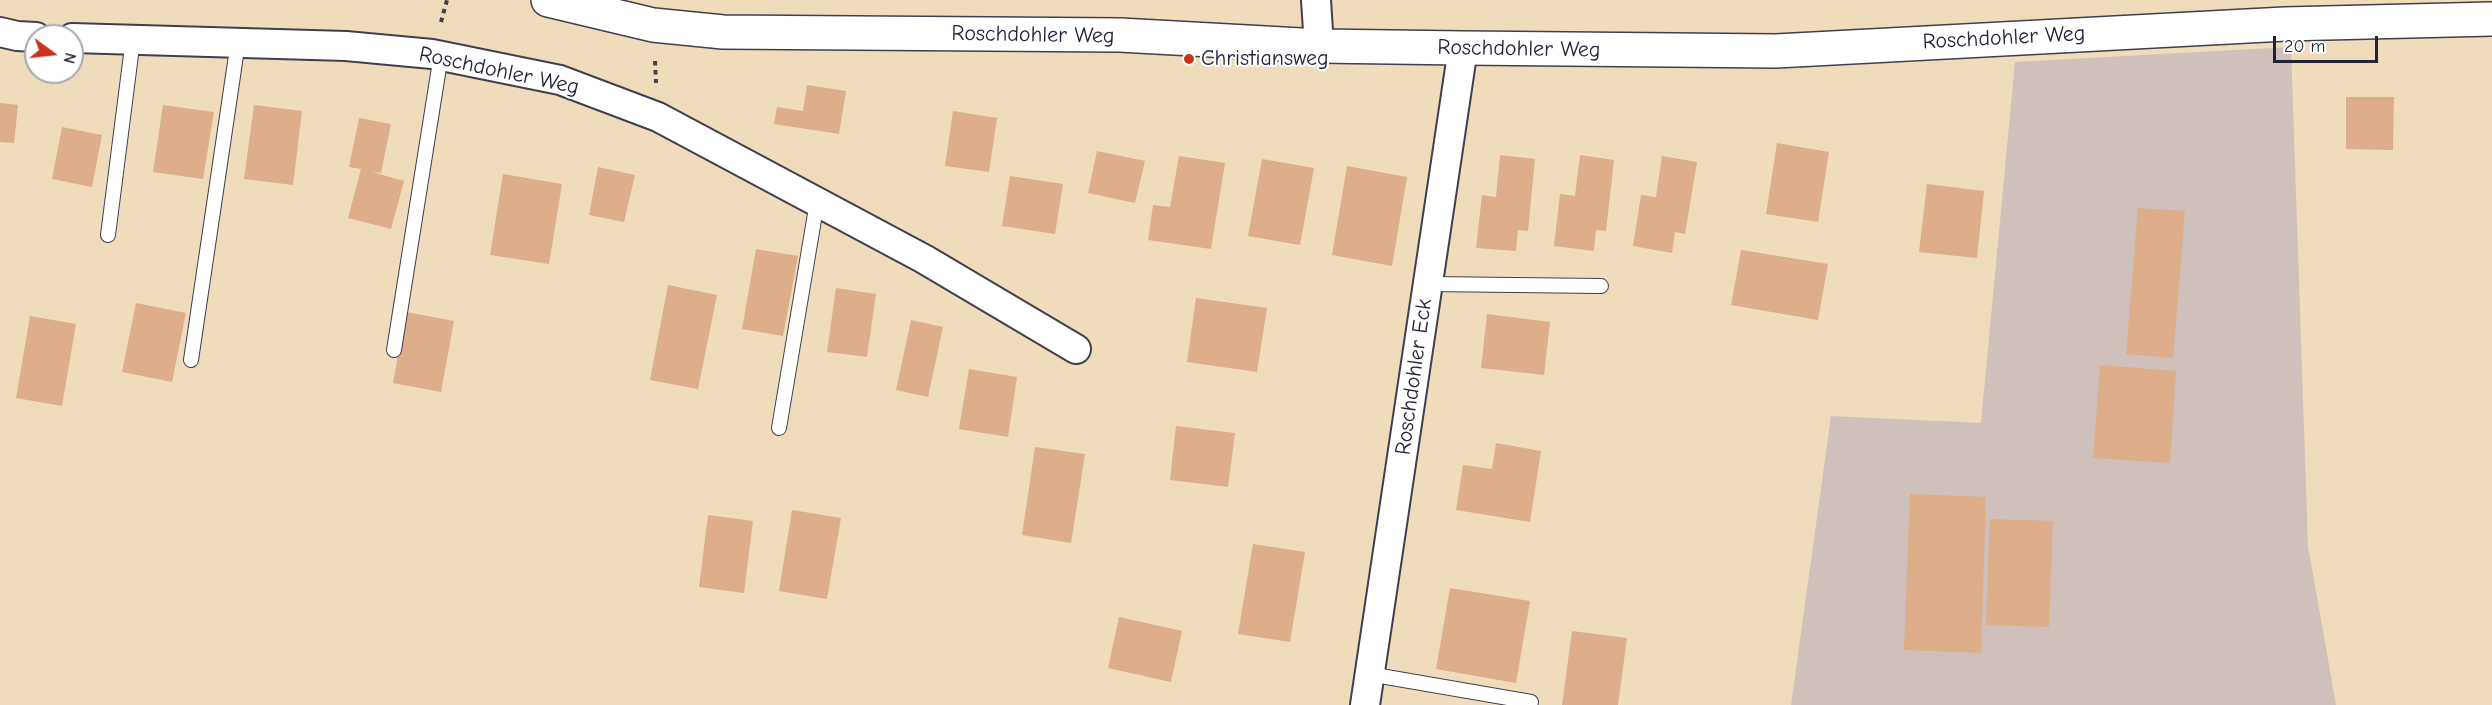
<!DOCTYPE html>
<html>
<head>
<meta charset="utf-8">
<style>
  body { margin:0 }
  #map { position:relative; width:2492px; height:705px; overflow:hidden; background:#efdcbb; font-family:"Comic Neue",sans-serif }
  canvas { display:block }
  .north { position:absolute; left:24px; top:24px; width:60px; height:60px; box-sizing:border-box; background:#fff; border:2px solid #a7a7b1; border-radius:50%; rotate:105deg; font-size:16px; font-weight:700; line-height:24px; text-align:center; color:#22223b }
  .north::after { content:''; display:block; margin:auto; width:21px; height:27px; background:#c8321e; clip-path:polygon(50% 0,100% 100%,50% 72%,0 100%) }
  .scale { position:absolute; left:2273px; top:36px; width:105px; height:27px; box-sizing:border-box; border:3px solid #22223b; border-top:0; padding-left:8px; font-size:18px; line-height:21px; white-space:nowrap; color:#22223b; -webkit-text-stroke:4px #fff; paint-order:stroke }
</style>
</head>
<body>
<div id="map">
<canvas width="2492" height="705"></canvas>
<div class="north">N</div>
<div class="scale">20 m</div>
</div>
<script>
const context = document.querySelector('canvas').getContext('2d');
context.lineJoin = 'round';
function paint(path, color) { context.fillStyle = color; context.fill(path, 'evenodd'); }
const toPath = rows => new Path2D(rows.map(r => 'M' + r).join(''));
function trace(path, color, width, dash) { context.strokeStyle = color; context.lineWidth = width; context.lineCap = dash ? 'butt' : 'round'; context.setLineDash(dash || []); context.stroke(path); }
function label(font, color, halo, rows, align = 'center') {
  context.font = font + ' "Comic Neue",sans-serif'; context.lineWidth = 4.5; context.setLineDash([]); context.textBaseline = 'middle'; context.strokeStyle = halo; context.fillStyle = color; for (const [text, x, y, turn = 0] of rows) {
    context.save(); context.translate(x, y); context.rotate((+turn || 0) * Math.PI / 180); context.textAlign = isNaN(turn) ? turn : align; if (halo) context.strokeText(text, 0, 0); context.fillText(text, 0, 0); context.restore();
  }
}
paint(toPath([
  [2291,47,2308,546,2336,705,1791,705,1831,416,1981,423,2015,62]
]), '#cfc0bb');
paint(toPath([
  [807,85,846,91,839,134,774,124,777,107,803,111],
  [2346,97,2394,97,2393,150,2346,149],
  [0,103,18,105,14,143,0,142],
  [163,105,214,112,203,179,153,172],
  [254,105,302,111,293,185,244,179],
  [953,111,997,118,989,172,945,166],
  [359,118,391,124,381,173,372,172,404,181,391,229,348,218,361,169,349,167],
  [62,127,102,135,92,187,52,179],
  [1777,143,1829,152,1818,222,1766,214],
  [1097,151,1145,161,1135,203,1088,193],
  [1500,155,1535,159,1528,231,1518,230,1516,251,1476,248,1482,195,1496,197],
  [1580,155,1614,160,1606,231,1596,230,1594,251,1554,246,1560,194,1575,196],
  [1179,156,1225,163,1211,249,1148,240,1153,205,1170,207],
  [1662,156,1697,162,1685,234,1675,232,1672,253,1633,246,1641,195,1656,197],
  [1262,159,1314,168,1300,245,1248,236],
  [1347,166,1407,177,1392,266,1332,255],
  [598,167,635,175,624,222,589,215],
  [503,174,562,184,549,264,490,255],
  [1010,176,1063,184,1055,234,1002,226],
  [1927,184,1984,191,1977,258,1919,252],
  [2138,208,2185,211,2173,358,2126,354],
  [756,249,798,256,783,336,742,329],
  [1741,250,1828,264,1818,320,1731,305],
  [668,285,717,295,698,389,650,380],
  [836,288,876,294,867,357,827,352],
  [1196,298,1267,308,1257,372,1187,362],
  [136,303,186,313,172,382,122,372],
  [406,312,454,321,441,392,393,383],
  [1487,314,1550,322,1544,375,1481,368],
  [30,316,76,324,62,406,16,398],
  [911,320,943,327,928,397,896,390],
  [2100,365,2176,371,2170,463,2093,458],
  [969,369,1017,377,1008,437,959,429],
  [1176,426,1235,433,1228,487,1170,480],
  [1496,443,1541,451,1530,522,1456,510,1463,465,1492,469],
  [1035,447,1085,454,1071,543,1022,535],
  [1910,494,1986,497,1981,653,1904,650],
  [792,510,841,518,827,599,779,591],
  [708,515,753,521,744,593,699,587],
  [1990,519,2053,521,2049,627,1986,625],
  [1253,544,1305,552,1290,642,1238,634],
  [1450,588,1530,601,1516,683,1436,669],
  [1119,617,1182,631,1171,682,1108,668],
  [1572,631,1627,638,1618,705,1562,705]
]), '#dead8a');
const lane = toPath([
  [108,235,133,39],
  [1428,284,1601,286],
  [394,350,441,55],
  [191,360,238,42],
  [779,428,817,202],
  [1369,674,1531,702]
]);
const street = toPath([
  [1316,0,1319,46],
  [0,32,17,36,36,37],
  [72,38,346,46,432,54,560,80,658,117,924,259,1076,349],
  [1365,705,1463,48]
]);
const secondary = toPath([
  [548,0,653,25,723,32,1120,35,1319,46,1463,48,1776,51,2285,24,2492,19]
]);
trace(lane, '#413e4e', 16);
trace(street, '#413e4e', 32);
trace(secondary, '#413e4e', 36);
trace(toPath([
  [441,22,447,0],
  [655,61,656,83]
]), '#413e4e', 4, [4.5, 4.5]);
trace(lane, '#fff', 14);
trace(street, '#fff', 28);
trace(secondary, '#fff', 33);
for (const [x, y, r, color] of [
  [1189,59,6,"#c8321e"]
]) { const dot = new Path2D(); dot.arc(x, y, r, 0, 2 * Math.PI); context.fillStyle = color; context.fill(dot); trace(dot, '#fff', 2); }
label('22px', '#22223b', '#fff', [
  ["Roschdohler Weg",1033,35,1],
  ["Roschdohler Weg",2004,38,-3],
  ["Roschdohler Weg",1519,49,1],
  ["Roschdohler Weg",499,71,12],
  ["Roschdohler Eck",1414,377,-82]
]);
label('22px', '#22223b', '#fff', [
  ["Christiansweg",1201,59]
], 'left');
</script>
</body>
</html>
